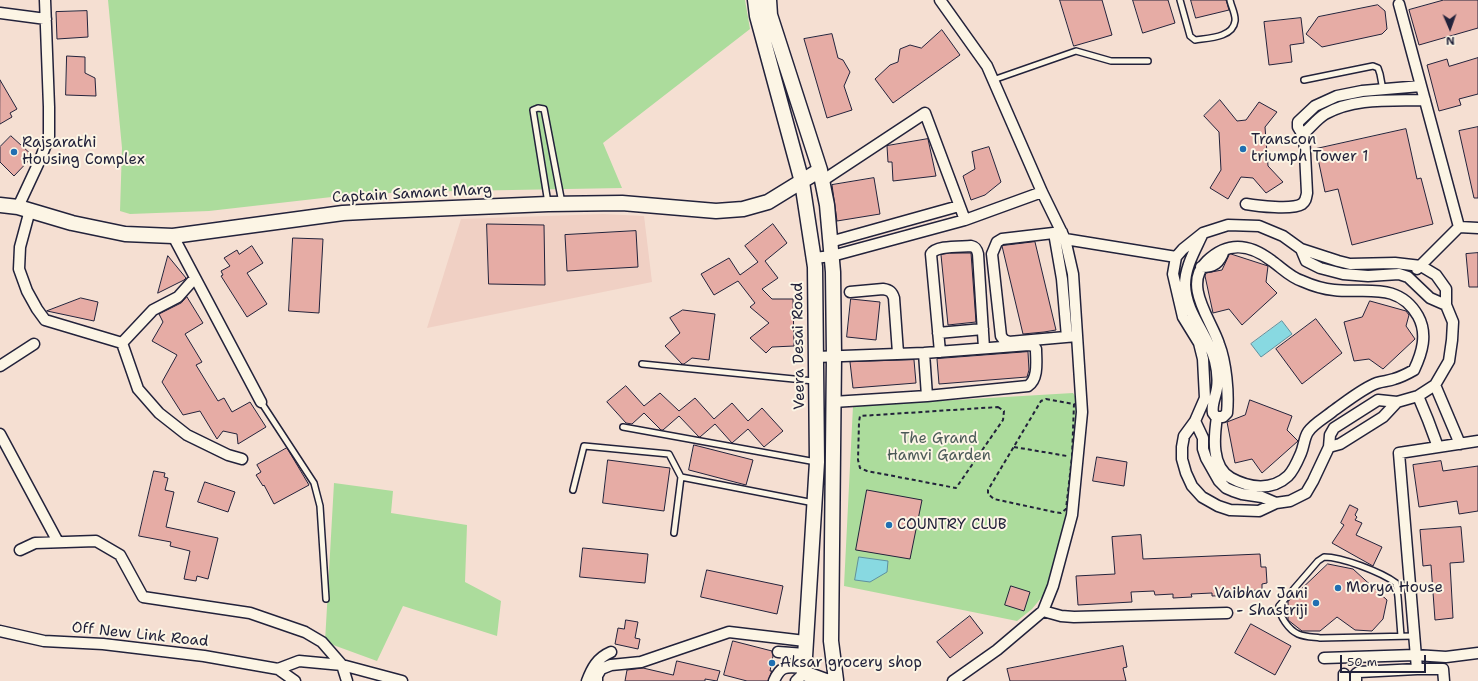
<!DOCTYPE html>
<html>
<head>
<meta charset="utf-8">
<style>
  body { margin:0 }
  #map { position:relative; width:1478px; height:681px; overflow:hidden; background:#f5dfd2; font-family:"Shantell Sans",sans-serif }
  canvas { display:block }
  .north { position:absolute; left:1430px; top:8px; width:40px; height:40px; -webkit-text-stroke:3px #fcf5e5; paint-order:stroke; rotate:178deg; font-size:11px; font-weight:700; line-height:16px; text-align:center; color:#22223b }
  .north::after { content:''; display:block; margin:auto; width:14px; height:18px; background:#22223b; clip-path:polygon(50% 0,100% 100%,50% 72%,0 100%) }
  .scale { position:absolute; left:1340px; top:655px; width:86px; height:18px; box-sizing:border-box; border:2px solid #22223b; border-top:0; padding-left:5px; font-size:12px; line-height:14px; white-space:nowrap; color:#22223b; -webkit-text-stroke:3px #fcf5e5; paint-order:stroke }
</style>
</head>
<body>
<div id="map">
<canvas width="1478" height="681"></canvas>
<div class="north">N</div>
<div class="scale">50 m</div>
</div>
<script>
const ctx = document.querySelector('canvas').getContext('2d');
ctx.lineJoin = 'round';
function fillPath(path, color) { ctx.fillStyle = color; ctx.fill(path, 'evenodd'); }
function strokePath(path, color, width, dash) { ctx.strokeStyle = color; ctx.lineWidth = width; ctx.lineCap = dash ? 'butt' : 'round'; ctx.setLineDash(dash || []); ctx.stroke(path); }
function label(font, color, halo, rows, align = 'center') {
  ctx.font = font + ' "Shantell Sans",sans-serif'; ctx.lineWidth = 4; ctx.setLineDash([]); ctx.textBaseline = 'middle'; ctx.strokeStyle = halo; ctx.fillStyle = color; for (const [text, x, y, turn = 0] of rows) {
    ctx.save(); ctx.translate(x, y); ctx.rotate((+turn || 0) * Math.PI / 180); ctx.textAlign = isNaN(turn) ? turn : align; if (halo) ctx.strokeText(text, 0, 0); ctx.fillText(text, 0, 0); ctx.restore();
  }
}
const built = new Path2D(`
  M603 214 644 216 652 282 427 328 461 219Z`);
const green = new Path2D(`
  M108 0H745L750 29 603 143 622 188 457 191 358 194 209 211 130 214 120 211 122 148Z
  M1073 393 1077 399 1079 412 1069 513 1051 586 1032 609 1017 621 844 586 853 406Z
  M334 483 393 491 391 513 467 525 465 582 501 601 497 636 403 606 377 661 325 642Z`);
const water = new Path2D(`
  M1282 321 1292 334 1261 357 1251 344Z
  M859 557 888 561 887 572 870 582 855 580Z`);
const building = new Path2D(`
  M1060 0H1102L1112 35 1074 46Z
  M1133 0H1168L1175 23 1143 33Z
  M1191 0H1226L1229 10 1196 18Z
  M1444 0H1478V28L1419 45 1409 10Z
  M1378 5 1385 11 1387 29 1382 34 1322 47 1306 34 1318 17Z
  M87 11 88 37 57 39 56 12Z
  M1301 18 1304 43 1290 45 1292 62 1269 65 1264 22Z
  M942 30 960 55 893 103 875 79 890 65 898 62 900 49 910 45 921 48Z
  M832 34 838 58 843 60 850 72 844 86 852 110 827 118 804 39Z
  M67 56 85 57V73L95 78 96 96 66 95Z
  M1478 58V94L1459 99 1461 105 1439 111 1427 65 1447 59 1449 66Z
  M0 80 17 109 10 113 12 117 0 124Z
  M1220 100 1237 121 1246 120 1259 102 1277 112 1265 127 1268 166 1283 182 1266 193 1253 178 1241 177 1228 199 1210 188 1221 170 1219 132 1204 116Z
  M1478 127V198H1474L1459 131Z
  M1406 129 1417 179 1421 178 1433 224 1352 245 1338 189 1325 192 1316 149Z
  M11 136 33 156 14 176 0 162V147Z
  M928 139 936 176 893 181 892 162H888L887 146Z
  M989 147 1001 182 985 195 971 200 963 176 975 169 972 152Z
  M874 178 880 214 837 221 832 185Z
  M487 224 544 225 545 285 489 284Z
  M773 224 787 243 765 261 778 278 762 289 772 299H793L794 346 772 347 766 353 750 338 769 323 750 307 755 303 738 281 714 295 701 274 729 258 740 275 758 262 745 246Z
  M636 231 638 267 567 271 565 235Z
  M293 238 323 239 319 313 289 311Z
  M1035 242 1056 330 1044 332 1023 334 1002 246Z
  M252 246 263 263 247 273 267 304 247 317 221 276 223 275 221 271 230 266 224 258 237 250 239 254Z
  M950 253H971L976 322 948 325 941 255Z
  M1478 253V287H1469L1466 254Z
  M1231 254 1268 266 1266 282 1277 293 1242 325 1229 309 1213 313 1205 276 1206 273 1222 270 1229 255Z
  M168 256 186 278 184 280 158 293Z
  M187 297 203 323 185 334 202 362 196 365 218 401 224 398 232 412 250 402 266 427 238 444 237 434 223 431 217 439 200 411 183 415 162 382 177 355 152 341 163 322 159 314 181 303Z
  M81 298 98 302 94 321 47 311Z
  M851 299 880 302 876 340 847 337Z
  M1370 301 1406 311 1409 315 1406 326 1415 339 1383 369 1369 359 1354 361 1344 322 1362 317Z
  M683 310 715 314 709 360 692 358 684 364H682L665 346 680 333 670 318Z
  M1316 319 1342 353 1302 384 1276 349Z
  M1028 352 1029 370 1027 377 939 384 937 359Z
  M914 360 916 383 853 388 850 362Z
  M626 386 644 406 660 393 679 411 695 398 714 419 732 403 748 421 762 408 783 431 764 447 748 429 732 443 715 424 700 437H699L679 416 663 430H661L644 413 632 424 626 423 607 402Z
  M1250 400 1292 416 1287 430 1298 441 1262 473 1252 459 1235 463 1227 422 1245 415Z
  M694 445 753 460 746 485 689 470Z
  M287 448 309 485 274 504 264 485 263 486 256 475 261 472 257 465Z
  M1097 457 1127 462 1124 486 1093 481Z
  M608 460 670 468 664 511 603 503Z
  M1441 461 1443 471 1478 466V511L1459 514 1457 501 1419 507 1413 465Z
  M154 471 165 473 164 477 168 478 165 490 174 492 166 527 218 538 208 579 197 576 196 581 184 579 190 551 170 546 171 542 139 536Z
  M205 482 235 492 228 512 198 502Z
  M867 490 922 500 910 559 856 550Z
  M1350 505 1358 509 1355 515 1357 517 1355 520 1362 523 1356 535 1382 547 1373 566 1332 543 1344 525 1341 523Z
  M1461 527 1464 562 1450 563 1453 618 1435 620 1431 565 1423 566 1420 530Z
  M1141 535 1143 559 1260 554 1261 567H1266L1267 583 1262 584V590L1241 591V595L1212 596V593L1191 594 1192 597 1173 598V594L1155 595 1154 591 1131 592 1132 602 1078 605 1076 576 1115 574 1112 537Z
  M583 548 648 554 645 583 580 577Z
  M1328 564 1353 569 1387 600 1383 619 1372 631 1355 630 1337 617 1320 631H1302L1288 620V602Z
  M707 570 783 586 777 614 701 597Z
  M1011 586 1030 592 1024 611 1005 605Z
  M970 616 983 633 950 658 937 642Z
  M626 620 638 622 635 638 640 639 638 649 615 644 618 628 624 629Z
  M1251 624 1291 646 1275 675 1235 653Z
  M733 641 772 651 773 656 770 671H772L768 681H747L724 675Z
  M1123 646 1127 667 1123 668 1126 681H1010L1007 669Z
  M677 661 720 671 717 681 705 679V681H625L627 670 643 668 673 675Z`);
const path = new Path2D(`
  M1046 399 1074 404 1072 457 1066 509 1061 513 1054 512 994 499 988 494V490L1041 401Z
  M998 407 1004 411 1003 420 956 488 867 471 860 468 858 460 859 422 860 416Z
  M1014 447 1067 456`);
const lane = new Path2D(`
  M1180 0 1190 36 1195 40C1207 38 1233 38 1235 21 1236 15 1231 6 1230 0
  M993 80 1076 51 1111 61H1148
  M1304 80 1373 66 1378 68 1380 74 1383 90
  M548 203 533 110 538 108 544 109 562 203
  M642 364 814 381
  M261 402 314 483 320 506 326 599
  M623 427 816 462
  M573 490 584 446 669 454 681 477
  M674 533 681 477 814 503
  M1401 636 1398 597 1396 583C1381 572 1342 557 1324 557L1318 561 1279 606C1279 616 1289 630 1298 634 1305 637 1313 637 1320 638L1414 636`);
const street = new Path2D(`
  M940 0 987 66 1042 192 1065 239 1073 274 1082 412 1072 515 1053 586 1043 611 997 650 953 681
  M1399 4 1459 227 1478 228
  M0 13 46 19
  M1421 86 1362 91 1337 96 1315 106 1298 122V127L1301 132 1304 133C1311 127 1317 119 1325 114 1355 97 1392 101 1425 100
  M822 181 925 113 965 220
  M1246 204C1257 206 1293 210 1302 204 1306 201 1306 198 1307 193L1304 133
  M18 207 39 162 49 137V107L45 0
  M30 210 20 247 19 269 27 291 37 309 45 320 122 343
  M1228 225 1259 226 1283 236 1301 249 1338 261 1350 264 1395 263 1421 266 1436 275 1446 289V305L1453 322 1452 340 1449 361 1435 385 1418 396 1397 402 1378 400 1334 428 1330 435 1329 447 1313 481 1306 493 1290 501 1276 503 1259 511 1230 510 1218 506 1202 497 1192 486 1186 473 1182 459V447L1184 436 1195 421 1205 398 1203 359 1199 343 1183 317 1173 274 1176 257 1183 249 1203 233Z
  M1062 232 1002 239 997 242 992 254 1001 336 1004 340 1009 342 1077 336
  M1054 233 1062 279 1067 337
  M1203 233C1196 249 1185 266 1185 285 1186 314 1208 334 1215 361 1217 369 1218 381 1217 388 1216 396 1211 405 1213 413 1214 415 1215 416 1217 417H1223L1227 413C1229 393 1226 362 1219 344 1211 319 1182 285 1207 261 1228 241 1250 244 1272 261 1282 268 1290 277 1302 281 1311 285 1323 289 1334 290 1365 294 1398 281 1418 316 1428 334 1422 353 1414 370 1407 374 1401 377 1394 379 1389 381 1383 381 1377 383 1363 388 1346 402 1333 411 1326 417 1313 424 1308 432 1304 438 1304 446 1301 453 1298 460 1294 470 1288 476 1272 491 1249 488 1231 478 1211 467 1214 437 1217 417
  M173 236 261 402
  M1065 239 1176 257
  M830 242 959 206
  M1301 249 1306 261 1320 268 1343 274 1368 276 1399 274 1408 277 1430 298 1446 305
  M814 258 832 256 965 220 1042 192
  M1201 267C1214 267 1220 263 1224 250
  M1417 269 1459 227
  M850 292 883 289C890 290 892 292 894 298L898 353
  M938 333 983 329
  M122 343 138 389 159 413 187 435 228 455 242 459
  M122 343 153 310 178 297 194 279
  M940 352 931 254C936 245 961 247 971 246 976 247 977 250 978 254L984 348
  M816 357 924 353 1029 345 1034 346 1036 349C1036 360 1039 379 1028 386L927 396 924 353
  M0 366 34 344
  M1435 385 1460 444
  M1418 396 1428 420 1438 447
  M833 402 927 396
  M1195 421 1203 438V449L1206 458 1219 481 1226 488 1233 491 1242 494 1262 497 1276 503
  M0 434 58 542
  M1329 447 1340 444 1383 417 1397 402
  M20 550 35 543 96 541 120 555 143 597 250 613 305 632 322 642 342 665 347 681
  M1043 611 1061 616 1074 617 1227 613
  M0 631 44 641 103 644 204 656 278 669 295 681
  M778 652 805 654
  M1324 658 1415 655 1446 657 1478 653
  M278 669 299 661 342 665 402 681
  M1344 674V681
  M587 681C592 668 597 658 611 652
  M597 681V676L601 669 611 665 641 662 729 632 805 641
  M774 681C781 664 788 667 804 668
  M796 681 804 673
  M1356 681V674L1359 672 1417 669
  M1444 681 1443 669H1417L1399 453 1478 441`);
const secondary = new Path2D(`
  M755 0 757 16 802 182 815 267 817 462 804 673 826 681
  M769 0 770 15 820 170 827 205 833 272 834 356 831 641 836 680 829 681
  M0 205 18 207 72 223 125 234 173 236 343 213 381 211 548 204 622 203 716 211 743 209 768 202 820 170`);
const markers = [
  [1243,149,4,"#1f6fb2"],
  [14,152,4,"#1f6fb2"],
  [889,525,4,"#1f6fb2"],
  [1338,588,4,"#1f6fb2"],
  [1316,603,4,"#1f6fb2"],
  [772,663,4,"#1f6fb2"]
];
const poiNames = [
  ["Transcon",1251,140],
  ["triumph Tower 1",1251,157],
  ["Rajsarathi",22,143],
  ["Housing Complex",22,160],
  ["COUNTRY CLUB",897,525],
  ["Morya House",1346,588],
  ["Vaibhav Jani",1308,594,"right"],
  ["- Shastriji",1308,611,"right"],
  ["Aksar grocery shop",780,663]
];
const streetNames = [
  ["Captain Samant Marg",412,194,-3],
  ["Veera Desai Road",799,346,-91],
  ["Off New Link Road",140,635,6]
];
const parkNames = [
  ["The Grand",939,439],
  ["Hamvi Garden",939,456]
];
fillPath(built, '#f0d0c4');
fillPath(green, '#acdc9c');
fillPath(water, '#88d9e1');
strokePath(water, '#5f909f', 1);
fillPath(building, '#e6aca5');
strokePath(building, '#22223b', 1);
strokePath(lane, '#22223b', 8);
strokePath(street, '#22223b', 13);
strokePath(secondary, '#22223b', 17);
strokePath(path, '#22223b', 2, [4, 3]);
strokePath(lane, '#fcf5e5', 5);
strokePath(street, '#fcf5e5', 10);
strokePath(secondary, '#fcf5e5', 14);
for (const [x, y, r, color] of markers) { const dot = new Path2D(); dot.arc(x, y, r, 0, 2 * Math.PI); ctx.fillStyle = color; ctx.fill(dot); strokePath(dot, '#fcf5e5', 1.5); }
label('15px', '#22223b', '#fcf5e5', poiNames, 'left');
label('15px', '#22223b', '#fcf5e5', streetNames);
label('15px', '#4b5a58', '#fcf5e5', parkNames);
</script>
</body>
</html>
